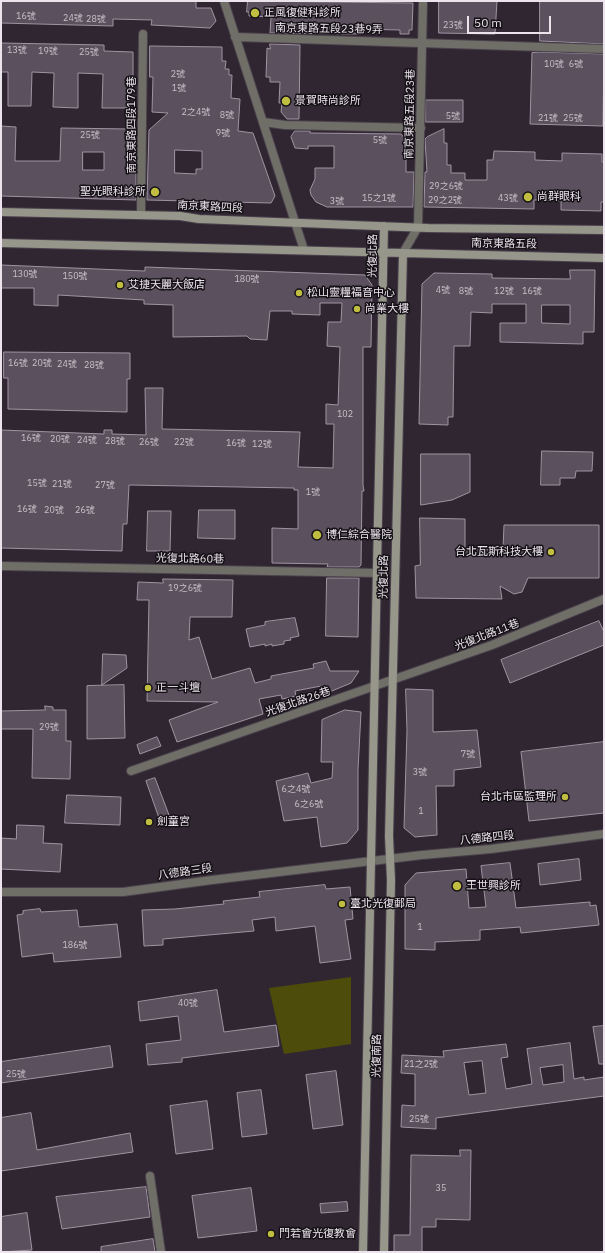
<!DOCTYPE html>
<html>
<head>
<meta charset="utf-8">
<style>
  body { margin:0 }
  #map { position:relative; width:605px; height:1253px; overflow:hidden; background:#302632; font-family:"IBM Plex Sans",sans-serif }
  canvas { display:block }
  .frame { position:absolute; inset:0; border:2px solid #ebe4ec; pointer-events:none }
  .scale { position:absolute; left:467px; top:16px; width:84px; height:18px; box-sizing:border-box; border:2px solid #ebe4ec; border-top:0; padding-left:5px; font-size:12px; line-height:14px; white-space:nowrap; color:#ebe4ec; -webkit-text-stroke:3px #151116; paint-order:stroke }
</style>
</head>
<body>
<div id="map">
<canvas width="605" height="1253"></canvas>
<div class="frame"></div>
<div class="scale">50 m</div>
</div>
<script>
const ctx = document.querySelector('canvas').getContext('2d');
ctx.lineJoin = 'round';
function fillPath(path, color) { ctx.fillStyle = color; ctx.fill(path, 'evenodd'); }
function strokePath(path, color, width, dash) { ctx.strokeStyle = color; ctx.lineWidth = width; ctx.lineCap = dash ? 'butt' : 'round'; ctx.setLineDash(dash || []); ctx.stroke(path); }
function label(font, color, halo, rows, align = 'center') {
  ctx.font = font + ' "IBM Plex Sans","Noto Sans TC",sans-serif'; ctx.lineWidth = 3; ctx.setLineDash([]); ctx.textBaseline = 'middle'; ctx.strokeStyle = halo; ctx.fillStyle = color; for (const [text, x, y, turn = 0] of rows) {
    ctx.save(); ctx.translate(x, y); ctx.rotate((+turn || 0) * Math.PI / 180); ctx.textAlign = isNaN(turn) ? turn : align; if (halo) ctx.strokeText(text, 0, 0); ctx.fillText(text, 0, 0); ctx.restore();
  }
}
const green = new Path2D(`
  M351 977V1044L284 1054 269 988Z`);
const building = new Path2D(`
  M1 1H196V8H211L216 21 210 28 151 25 152 20 113 19V26L1 23Z
  M248 1 413 3 412 30H409V34H400V30L361 29V34L270 33 271 17 249 16V12H247Z
  M439 1H497L495 34 439 33Z
  M540 1H604V44L540 41Z
  M1 43 104 45V51L133 52V77H129L128 108H102L103 74 78 73V108L53 107 54 73 32 72 31 106H8V72H1Z
  M270 44 300 45 299 119H287L281 112 282 103H279L280 82H270V77H266L267 48 270 49Z
  M150 46 222 47V61H226L225 69H229V75H232L231 98 240 99 238 131 253 133 275 196 271 203 147 200 149 130 168 113 152 112 153 77H150ZM175 150 202 151V169H196V174L175 173Z
  M540 52 604 54 603 126 530 124 532 53Z
  M426 100H463V122H426Z
  M1 126 16 127 15 161H60L61 128 130 129 129 161H136V200L1 196ZM83 152H104V170H83Z
  M444 129V143H447V165H451V173H465V180H487V160H493L494 151 535 152V160L562 161V153L602 154V162H604V202H601V211L561 210V201L546 200H534V209L424 207 425 172H427L425 139 427 137Z
  M295 131H310V133L401 134 406 140V172H414L413 207H327L316 202 311 195 310 190 315 179V168H334V146H308V149L295 148 291 137Z
  M1 265 145 271V267L365 275 372 285 371 347H363V485L364 491H362L361 565 359 567H327L328 564 272 563V528L298 529V490H294V488L129 485 127 524H123L122 551 1 548V430L104 434V430H112V434L146 435 145 388H163L162 429 300 432 298 467 333 468 334 424H326V404L338 405 340 347 327 346 328 322H341L342 303H320V315L292 314V311H270L267 340 250 339 247 336 173 337V305L144 304V300L58 295V306L34 305V288H1Z
  M570 270H595L594 332H583V344L500 342V323H526V304H492V313L471 312 470 346H454L453 417H448V425L419 424 422 284 434 273 492 274V278L570 279ZM542 305H570V324L542 323Z
  M4 352 130 353V379H127V412L8 409V378H4Z
  M542 451 593 452 592 471H576L575 478H560V485H541Z
  M421 454H470V492L452 500 421 505Z
  M199 510H235V539L198 538Z
  M148 511H171L170 551H147Z
  M420 518 465 519V550L503 549 504 525H599V578H528L522 592 514 594 500 586 502 599 416 598 415 566 420 565Z
  M327 578H359L358 637 326 636Z
  M163 579 233 580 232 617H190L189 640 199 637 212 679 250 668 255 683 271 679V676L314 668 313 664 326 661 330 671H359L351 683 327 693 322 690 321 686 295 691 296 696 282 699 281 695 259 699 263 714 177 742 169 720 218 702 147 701 149 600H137L138 582 163 583Z
  M295 618 299 636 290 638 291 640 284 641V644L272 646V644L265 646V644L250 647 246 629 265 625V622Z
  M599 621 604 632V645L510 683 501 660Z
  M103 654 126 655 127 668 102 685Z
  M124 685 125 738 87 739V686Z
  M406 689 433 690V732L477 730 481 767 454 770V786H436L437 835 415 837 404 828 407 731Z
  M45 706 53 707V710H66V741H71L70 779 32 778 33 729H1V711L45 710Z
  M345 710 361 712 358 770V830L347 843 321 847 317 817 284 821 276 781 308 773 311 783 332 778 333 762H321L322 720Z
  M157 737 161 746 140 754 137 745Z
  M604 742V813L529 821 521 752Z
  M155 778 169 815 159 818 146 781Z
  M67 795 121 797 120 825 65 823Z
  M17 825 44 826 43 843 62 844 60 872 1 869V838L16 839Z
  M579 859 581 880 540 885 538 864Z
  M510 863 516 908 590 902V906L596 905 599 925 521 933 520 927 480 930V940L435 942V950L405 949V885L416 873 466 869 469 908 486 907 481 866Z
  M325 885 326 889 350 887 353 919 345 920 351 959 320 963 315 926 276 931 275 917 252 920 254 931 163 939V945L144 946 142 910 175 909 224 904 223 901 260 897 259 892Z
  M40 909 41 912 77 910 79 927 117 924 121 957 54 962 53 953 22 957 17 915 23 914V911Z
  M217 990 224 1032 276 1025 279 1046 182 1058V1062L148 1065 146 1044 181 1040 178 1016 140 1021 138 1002Z
  M604 1026V1064H599L593 1027Z
  M570 1043 574 1079 584 1077V1080L604 1077V1096L436 1118V1129L401 1127 402 1105 415 1106V1074L401 1073 402 1055 444 1057 443 1051 506 1044 508 1057 501 1058 506 1089 532 1084 527 1049ZM482 1061 486 1093 469 1095 464 1063ZM563 1065 564 1082 543 1085 540 1068Z
  M110 1046 113 1067 1 1083V1062Z
  M336 1071 343 1125 313 1129 306 1075Z
  M261 1090 267 1134 242 1137 237 1093Z
  M207 1101 213 1149 176 1154 170 1106Z
  M31 1113 37 1150 130 1133 133 1152 1 1171V1118Z
  M460 1150H471L470 1220 436 1219V1227H422V1252H394V1235H410L411 1155 460 1156Z
  M146 1187 150 1217 62 1229 56 1197Z
  M251 1188 257 1231 198 1238 192 1196Z
  M347 1202 348 1211 321 1213 320 1204Z
  M27 1213 32 1250 1 1252V1217Z
  M153 1239 155 1252H101V1247Z`);
const minor = new Path2D(`
  M235 37 604 49
  M263 122 285 125 421 128
  M141 215 143 34
  M418 227 423 1
  M1 566 378 573
  M131 771 492 645 604 599
  M150 1176 161 1252`);
const tertiary = new Path2D(`
  M224 1 304 250
  M403 253 418 227
  M1 892H123L212 880 422 855 491 849 604 834`);
const secondary = new Path2D(`
  M1 212 180 216 199 219 428 228 604 230
  M1 243 604 258
  M363 1252 384 226
  M384 1252 391 880 389 836 403 253`);
const markers = [
  [255,13,5,"#c0be41"],
  [286,101,5,"#c0be41"],
  [155,192,5,"#c0be41"],
  [528,197,5,"#c0be41"],
  [120,285,4,"#c0be41"],
  [299,293,4,"#c0be41"],
  [357,309,4,"#c0be41"],
  [317,535,5,"#c0be41"],
  [551,552,4,"#c0be41"],
  [148,688,4,"#c0be41"],
  [565,797,4,"#c0be41"],
  [149,822,4,"#c0be41"],
  [457,886,5,"#c0be41"],
  [342,904,4,"#c0be41"],
  [271,1234,4,"#c0be41"]
];
const numberNames = [
  ["16號",26,16],
  ["24號",73,18],
  ["28號",96,19],
  ["23號",453,25],
  ["13號",17,50],
  ["19號",48,51],
  ["25號",89,52],
  ["10號",554,64],
  ["6號",576,64],
  ["2號",178,74],
  ["1號",179,88],
  ["2之4號",196,112],
  ["8號",227,115],
  ["5號",453,116],
  ["21號",548,118],
  ["25號",573,118],
  ["9號",223,133],
  ["25號",90,135],
  ["5號",380,140],
  ["29之6號",446,186],
  ["15之1號",379,198],
  ["43號",508,198],
  ["29之2號",445,200],
  ["3號",337,201],
  ["130號",25,274],
  ["150號",75,276],
  ["180號",247,279],
  ["4號",443,290],
  ["8號",466,291],
  ["12號",504,291],
  ["16號",532,291],
  ["16號",18,363],
  ["20號",42,363],
  ["24號",67,364],
  ["28號",94,365],
  ["102",345,414],
  ["16號",31,438],
  ["20號",60,439],
  ["24號",87,440],
  ["28號",115,441],
  ["26號",149,442],
  ["22號",184,442],
  ["16號",236,443],
  ["12號",262,444],
  ["15號",37,483],
  ["21號",62,484],
  ["27號",105,485],
  ["1號",313,492],
  ["16號",27,509],
  ["20號",54,510],
  ["26號",85,510],
  ["19之6號",185,588],
  ["29號",49,727],
  ["7號",468,754],
  ["3號",420,772],
  ["6之4號",296,789],
  ["6之6號",309,804],
  ["1",421,811],
  ["1",420,927],
  ["186號",75,945],
  ["40號",188,1003],
  ["21之2號",421,1064],
  ["25號",16,1074],
  ["25號",419,1119],
  ["35",441,1188]
];
const poiNames = [
  ["正風復健科診所",264,13],
  ["景賀時尚診所",295,101],
  ["聖光眼科診所",146,192,"right"],
  ["尚群眼科",537,197],
  ["艾捷天麗大飯店",128,285],
  ["松山靈糧福音中心",307,293],
  ["尚業大樓",365,309],
  ["博仁綜合醫院",326,535],
  ["台北瓦斯科技大樓",543,552,"right"],
  ["正一斗壇",156,688],
  ["台北市區監理所",557,797,"right"],
  ["劍童宮",157,822],
  ["王世興診所",466,886],
  ["臺北光復郵局",350,904],
  ["門若會光復教會",279,1234]
];
const streetNames = [
  ["南京東路五段23巷9弄",329,29,1],
  ["南京東路五段23巷",410,114,-89],
  ["南京東路四段179巷",132,125,-90],
  ["南京東路四段",210,207,3],
  ["南京東路五段",504,244,1],
  ["光復北路",373,256,-89],
  ["光復北路60巷",190,559,1],
  ["光復北路",384,577,-89],
  ["光復北路11巷",487,635,-21],
  ["光復北路26巷",298,702,-19],
  ["八德路四段",487,838,-6],
  ["八德路三段",185,872,-8],
  ["光復南路",377,1056,-89]
];
fillPath(green, '#4d4c0a');
fillPath(building, '#5b505d');
strokePath(building, '#a093a2', 1);
strokePath(minor, '#4a414c', 10);
strokePath(tertiary, '#4a414c', 10);
strokePath(secondary, '#4a414c', 10);
strokePath(minor, '#6f6f68', 8);
strokePath(tertiary, '#6f6f68', 8);
strokePath(secondary, '#96978a', 8);
for (const [x, y, r, color] of markers) { const dot = new Path2D(); dot.arc(x, y, r, 0, 2 * Math.PI); ctx.fillStyle = color; ctx.fill(dot); strokePath(dot, '#151116', 1.5); }
label('9px', '#c7bfc8', null, numberNames);
label('11px', '#ebe4ec', '#151116', poiNames, 'left');
label('11px', '#ebe4ec', '#151116', streetNames);
</script>
</body>
</html>
